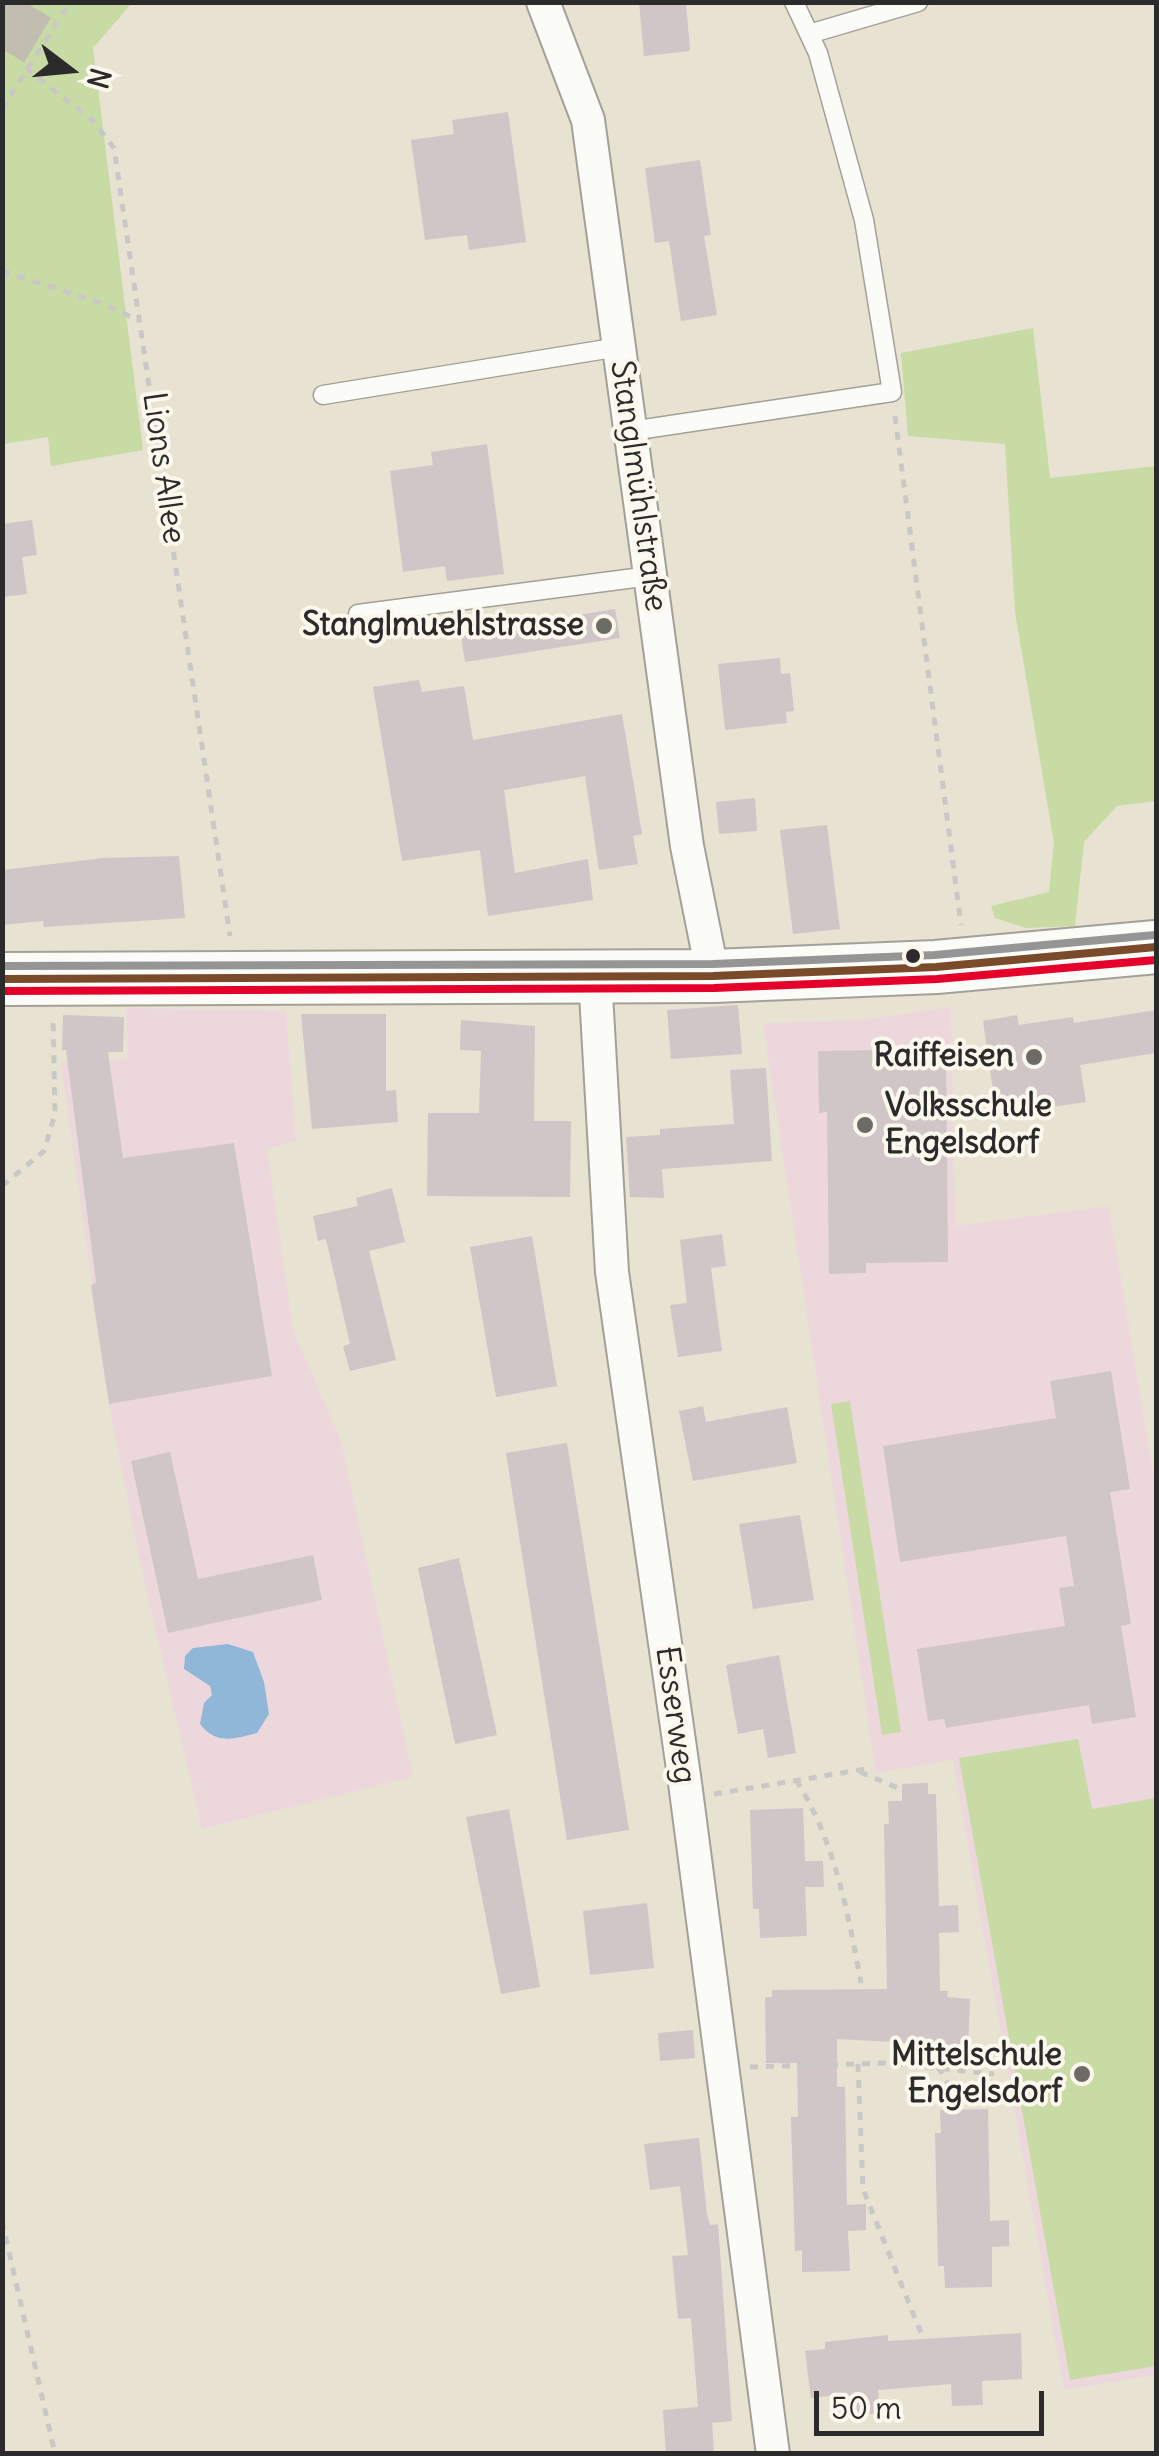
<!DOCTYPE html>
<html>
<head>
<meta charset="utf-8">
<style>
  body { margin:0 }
  #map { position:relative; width:1159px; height:2456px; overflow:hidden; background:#e7e2d2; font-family:Delius,sans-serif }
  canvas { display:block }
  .frame { position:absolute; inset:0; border:5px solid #2b2b2b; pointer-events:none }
  .north { position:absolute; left:20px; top:20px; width:100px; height:100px; -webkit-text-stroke:8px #fbf7ec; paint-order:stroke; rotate:106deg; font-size:28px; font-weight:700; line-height:40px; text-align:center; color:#2b2b2b }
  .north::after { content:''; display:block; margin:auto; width:35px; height:45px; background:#2b2b2b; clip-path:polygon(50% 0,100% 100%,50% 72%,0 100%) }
  .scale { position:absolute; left:814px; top:2391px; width:230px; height:45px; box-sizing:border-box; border:5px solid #2b2b2b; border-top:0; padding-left:12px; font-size:30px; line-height:35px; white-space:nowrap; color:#2b2b2b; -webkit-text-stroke:8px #fbf7ec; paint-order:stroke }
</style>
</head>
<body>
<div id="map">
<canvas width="1159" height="2456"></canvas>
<div class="frame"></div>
<div class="north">N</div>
<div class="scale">50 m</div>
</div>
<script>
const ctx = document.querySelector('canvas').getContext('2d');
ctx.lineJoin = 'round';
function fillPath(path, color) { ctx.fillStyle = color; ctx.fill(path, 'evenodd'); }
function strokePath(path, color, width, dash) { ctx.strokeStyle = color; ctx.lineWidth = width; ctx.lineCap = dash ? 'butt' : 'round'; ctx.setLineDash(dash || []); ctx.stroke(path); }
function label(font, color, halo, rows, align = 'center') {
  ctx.font = font + ' Delius,sans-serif'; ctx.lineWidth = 8; ctx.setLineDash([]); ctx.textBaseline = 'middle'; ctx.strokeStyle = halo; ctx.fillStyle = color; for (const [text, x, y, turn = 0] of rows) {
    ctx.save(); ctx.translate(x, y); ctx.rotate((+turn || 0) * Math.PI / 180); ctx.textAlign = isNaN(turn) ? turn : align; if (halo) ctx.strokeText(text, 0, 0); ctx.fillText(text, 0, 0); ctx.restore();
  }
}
const built = new Path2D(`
  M951 1007 955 1226 1109 1206 1156 1489V2375L1064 2390 953 1760 876 1773 763 1023 862 1020Z
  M126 1008 286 1011 296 1141 267 1149 293 1330 341 1441 413 1777 202 1829 139 1558 109 1404 61 1062 128 1059Z`);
const green = new Path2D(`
  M3 2 132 3 93 48 143 450 51 466 48 437 3 444Z
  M1033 328 1050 478 1156 466V801L1117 806 1084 842 1075 926 1026 928 995 918 991 906 1049 892 1054 843 1015 612 1005 444 908 436 901 353Z
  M850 1401 901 1732 882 1735 831 1404Z
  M1078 1739 1092 1809 1156 1798V2366L1070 2380 959 1758Z`);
const water = new Path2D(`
  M228 1644 253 1652 264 1682 269 1714 257 1733C234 1739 216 1745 200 1724L204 1703 212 1695 210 1686 184 1669 185 1656 193 1648Z`);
const building = new Path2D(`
  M639 2H686L690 51 644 56Z
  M508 112 526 242 469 250 467 235 425 240 411 140 454 134 452 120Z
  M700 160 711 235 704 236 717 315 681 321 669 241 655 243 645 168Z
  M487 444 504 574 447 581 445 566 403 572 390 471 433 465 431 452Z
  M32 520 37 555 22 557 27 594 2 597V524Z
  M615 609 620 638 465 662 460 630 492 625 493 629Z
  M780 658 781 674 790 673 794 711 786 712 787 723 725 730 718 664Z
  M419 680 422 692 464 686 473 740 622 714 642 834 633 836 638 864 599 870 585 776 504 790 515 873 588 859 593 900 488 916 480 850 402 861 373 687Z
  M755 798 757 831 719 834 716 802Z
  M827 825 840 929 793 934 780 830Z
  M179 856 185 918 44 927 43 921 2 925V870L103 858Z
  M738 1005 742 1054 671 1059 667 1010Z
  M1156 1010V1053L1080 1065 1086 1102 1004 1114 1000 1089 993 1091 983 1021 1017 1015 1019 1025 1073 1017 1074 1023Z
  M301 1014H386V1091L396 1090 398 1122 312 1129Z
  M63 1015 124 1017 123 1052H108L123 1158 234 1143 272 1376 109 1404 91 1286 96 1282 66 1050H62Z
  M461 1020 535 1026 534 1121H571L570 1197 427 1196 428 1113H479L481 1051 460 1050Z
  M946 1049 948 1262 866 1263V1273L829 1274 827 1112 819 1113 818 1051Z
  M766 1068 772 1161 662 1169 664 1198 630 1197 626 1137 660 1135V1129L734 1124 730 1070Z
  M392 1188 405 1242 369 1251 396 1360 350 1371 343 1346 350 1344 326 1239 318 1241 313 1216 358 1206 356 1198Z
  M722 1234 726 1266 711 1268 722 1351 678 1357 670 1305 687 1303 680 1240Z
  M532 1236 557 1386 496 1397 470 1247Z
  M1111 1371 1130 1489 1110 1492 1131 1624 1121 1626 1136 1717 1092 1724 1089 1705 946 1728 944 1719 928 1721 917 1649 1065 1626 1059 1588 1074 1586 1066 1536 900 1562 883 1446 1056 1418 1050 1381Z
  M703 1406 706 1422 787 1407 797 1463 693 1481 679 1411Z
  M567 1443 629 1830 567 1840 506 1453Z
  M170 1452 198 1579 313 1555 322 1600 168 1633 131 1461Z
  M800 1515 814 1600 753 1609 739 1524Z
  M459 1558 497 1735 455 1744 418 1568Z
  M779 1655 796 1753 768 1758 763 1729 738 1734 726 1665Z
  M928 1783V1794H936L939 1906 958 1905 959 1932 939 1933 940 1991H948L947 1997 970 1999 968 2046 837 2039V2087H845L847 2205 866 2204V2230L848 2231 850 2271 802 2272V2250L795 2251 791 2117H798L797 2063H766L765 1997H772V1990L887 1989 884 1824H889L888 1801H902V1784Z
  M803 1808 805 1861H823L824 1887H805L807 1936 760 1938 759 1909H753L750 1810Z
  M509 1809 540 1987 501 1994 466 1817Z
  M647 1903 654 1968 590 1975 583 1911Z
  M693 2030 695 2058 660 2061 658 2033Z
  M988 2109 990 2221 1009 2220V2246L992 2247V2287L945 2288 944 2266H938L935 2133H941L940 2110Z
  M699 2138 707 2214 710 2225 718 2224 732 2421 712 2423 714 2454H666L663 2410 698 2407 691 2318 678 2319 672 2256 688 2255 680 2186 650 2190 644 2144Z
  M1021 2333 1022 2379 982 2381 983 2405 952 2406 951 2384 878 2390 880 2413 850 2416 847 2394 811 2398 805 2351 825 2349V2342L888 2335V2341Z`);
const primaryTunnel = new Path2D(`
  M2 49 30 2`);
const path = new Path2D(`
  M26 68 93 121 114 148 230 936
  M2 109 70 2
  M2 271 101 303 140 321
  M895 416 961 925
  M2 1186 44 1151 55 1114 53 1019
  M860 1772 898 1788
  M796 1780C835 1841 848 1913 861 1983
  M714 1794 872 1768
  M858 2064 863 2189 921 2333
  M750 2067 887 2063 994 2074
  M938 2067 952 2090
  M2 2221 55 2454`);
const service = new Path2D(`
  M809 34 918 2
  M323 395 619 347
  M631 431 892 392 864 220 818 53 794 2
  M358 614 650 576`);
const minor = new Path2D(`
  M543 2 588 120 687 846 713 976
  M595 976 612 1272 685 1783 773 2454`);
const primary = new Path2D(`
  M2 979 713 976 936 967 1156 947`);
const bus1 = new Path2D(`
  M2 979 713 976 936 967 1156 947`);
const bus2 = new Path2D(`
  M2 991 714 988 937 979 1156 960`);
const bus3 = new Path2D(`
  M2 966 713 964 935 955 1155 935`);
const markers = [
  [604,626,10,"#6d6b65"],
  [913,956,9,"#2b2b2b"],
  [1034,1057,10,"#6d6b65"],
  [865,1125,10,"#6d6b65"],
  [1082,2074,10,"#6d6b65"]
];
const streetNames = [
  ["Lions Allee",163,468,82],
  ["Stanglmühlstraße",638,486,82],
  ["Esserweg",675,1715,82]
];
const poiNames = [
  ["Stanglmuehlstrasse",584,626],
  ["Raiffeisen",1014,1057],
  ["Volksschule",885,1107,"left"],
  ["Engelsdorf",885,1144,"left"],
  ["Mittelschule",1062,2056],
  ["Engelsdorf",1062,2093]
];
fillPath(built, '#ecd8dc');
fillPath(green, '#c8dba4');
fillPath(water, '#90b7d8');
fillPath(building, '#d0c6c7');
strokePath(primaryTunnel, '#c1bdb1', 52, [52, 26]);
strokePath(service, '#a3a097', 21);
strokePath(minor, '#a3a097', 36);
strokePath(primary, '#a3a097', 56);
strokePath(path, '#c9c8c5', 5, [8, 8]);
strokePath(service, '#fbfbf8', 18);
strokePath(minor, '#fbfbf8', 32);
strokePath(primary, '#fbfbf8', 52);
strokePath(bus1, '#7a4b2a', 8);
strokePath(bus2, '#e4002b', 8);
strokePath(bus3, '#959595', 8);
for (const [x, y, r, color] of markers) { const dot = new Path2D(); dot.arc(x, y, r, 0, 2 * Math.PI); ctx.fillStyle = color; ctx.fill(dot); strokePath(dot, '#fbf7ec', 4); }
label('32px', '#2b2b2b', '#fbf7ec', streetNames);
label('bold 32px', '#2b2b2b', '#fbf7ec', poiNames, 'right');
</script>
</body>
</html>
